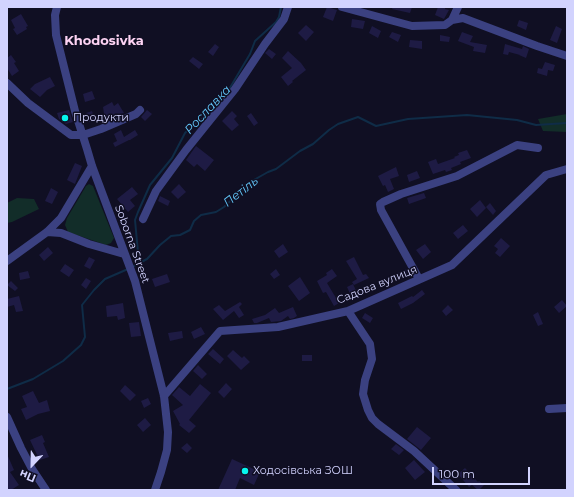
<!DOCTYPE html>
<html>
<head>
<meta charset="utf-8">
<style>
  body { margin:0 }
  #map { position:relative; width:574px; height:497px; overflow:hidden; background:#100f23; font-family:Montserrat,sans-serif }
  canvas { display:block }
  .frame { position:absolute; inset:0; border:8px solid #d2d3fe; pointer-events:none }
  .north { position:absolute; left:12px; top:445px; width:40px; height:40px; -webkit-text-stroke:3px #100f23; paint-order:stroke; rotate:202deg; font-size:11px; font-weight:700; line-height:16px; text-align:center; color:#d2d3fe }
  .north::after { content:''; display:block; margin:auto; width:14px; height:18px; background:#d2d3fe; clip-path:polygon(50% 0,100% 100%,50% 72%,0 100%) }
  .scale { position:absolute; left:432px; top:467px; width:98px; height:18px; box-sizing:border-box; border:2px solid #d2d3fe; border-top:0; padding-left:5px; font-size:12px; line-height:14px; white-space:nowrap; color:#d2d3fe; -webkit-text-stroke:3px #100f23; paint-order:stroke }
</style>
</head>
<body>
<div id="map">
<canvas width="574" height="497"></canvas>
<div class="frame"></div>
<div class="north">Пн</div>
<div class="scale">100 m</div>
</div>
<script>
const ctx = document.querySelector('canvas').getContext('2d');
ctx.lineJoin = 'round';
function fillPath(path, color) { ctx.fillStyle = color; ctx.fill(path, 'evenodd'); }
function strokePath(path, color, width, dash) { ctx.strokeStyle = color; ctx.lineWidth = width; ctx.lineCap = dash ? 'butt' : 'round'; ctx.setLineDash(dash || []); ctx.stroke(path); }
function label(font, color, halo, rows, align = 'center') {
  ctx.font = font + ' Montserrat,sans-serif'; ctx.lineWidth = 3; ctx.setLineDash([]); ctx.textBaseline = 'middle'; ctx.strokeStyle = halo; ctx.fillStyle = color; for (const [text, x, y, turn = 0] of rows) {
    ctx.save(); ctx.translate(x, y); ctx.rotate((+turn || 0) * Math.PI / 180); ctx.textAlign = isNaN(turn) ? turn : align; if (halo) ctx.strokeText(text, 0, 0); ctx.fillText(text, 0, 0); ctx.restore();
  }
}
const green = new Path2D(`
  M567 114V132L543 131 538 119Z
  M89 184 93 186 114 238 111 243 106 245 68 232 65 225 67 218 86 186Z
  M17 198 34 199 39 209 12 222 7 223V203Z`);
const stream = new Path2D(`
  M139 263 135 220 138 212 150 185 172 158 185 133 193 125 203 118 212 106 228 91 250 54 255 41 276 22 279 17 281 7
  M132 267 147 259 160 245 171 236 180 235 190 230 194 221 201 215 216 212 224 207 252 181 268 172 276 169 300 151 313 144 329 130 338 124 358 117 376 126 408 119 467 115 517 120 536 125 567 123
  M7 389 33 379 63 361 81 345 85 337 82 305 94 290 105 279 128 269`);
const building = new Path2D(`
  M327 7 337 10 333 21 323 17Z
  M393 7H412L410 13 392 9Z
  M438 7H445V9L449 10 444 19 435 15Z
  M21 14 28 26 26 27 27 29 17 35 13 29 15 28 11 20Z
  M352 19 365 21 363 29 351 27Z
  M519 20 528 23 526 30 517 26Z
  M306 25 314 32 306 41 298 33Z
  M372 26 381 31 378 38 369 33Z
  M556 26 562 29 557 43 550 40Z
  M392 32 401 35 398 42 389 37Z
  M462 32 473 36 470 42 487 45 485 53 473 51 474 47 458 41Z
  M440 35 450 37 449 42 440 41Z
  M410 40 422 41V49L409 47Z
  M215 44 219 47 213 56 208 52Z
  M505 44 522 49 523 46 529 49 526 58 519 55H520L509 52 508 55 503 54Z
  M269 49 276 54 272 59 265 53Z
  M288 51 301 63 306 70 292 81 293 82 288 86 281 77 292 68 282 58Z
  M11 55 16 62 14 63 19 71 12 76 7 68V58Z
  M193 57 203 64 199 69 189 61Z
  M545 62 555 65 553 71 548 70 547 76 537 73 538 68 542 69Z
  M50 77 55 86 47 90 40 97 30 89 35 84Z
  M92 91 95 99 85 102 83 94Z
  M112 102 114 106 118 103 124 113 110 119 105 120 103 107Z
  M69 110 73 122 66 124 59 119 57 113Z
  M147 110 152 114 145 121 141 117Z
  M92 111 95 120 89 122 86 113Z
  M232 111 237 116 234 119 239 125 232 131 222 121Z
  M251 113 258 123 254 126 247 116Z
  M121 130 124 137 135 130 138 135 130 140H129L115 147 113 143 117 141 114 134Z
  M196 146 214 160 205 171 197 164 194 167 186 160Z
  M467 150 471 158 460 162 461 164 451 168 452 170 446 172 445 170 433 174 428 162 436 159 438 164 455 158 454 157 459 155 458 153Z
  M75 163 82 166 75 184 67 180Z
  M396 167 399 176 390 179 394 189 388 192 385 185 383 186 378 176Z
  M417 171 420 178 409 182 407 175Z
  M179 184 186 192 178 199 171 192Z
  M132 187 138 194 130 200 135 206 128 212 117 199Z
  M51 188 58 192 52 204 45 201Z
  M424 193 426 198 409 204 407 198Z
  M160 196 170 201 168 206 158 201Z
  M480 200 486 208 477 217 470 209Z
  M490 203 496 211 493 215 486 207Z
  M463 225 468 231 458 239 453 233Z
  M501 238 510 246 500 257 495 253 498 249 494 246Z
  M283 244 288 252 279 258 274 251Z
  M425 244 431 252 423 259 416 250Z
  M48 247 53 253 44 261 39 255Z
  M89 257 95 260 90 269 84 266Z
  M354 257 363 275 366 274 369 278 354 285 352 282 357 279 346 261Z
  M65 264 74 270 69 277 60 271Z
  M276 269 280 275 274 279 270 274Z
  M332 269 337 276 327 283 339 303 334 306 326 292 323 293 317 281 327 275 326 273Z
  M407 269 410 275 400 279 398 273Z
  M28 271 30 278 20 280 19 273Z
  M167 274 170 282 155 287 152 279Z
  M300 277 310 293 299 301 288 286Z
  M86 278 91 281 86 289 81 285Z
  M11 281 18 288 15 291 7 285Z
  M353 284 358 295 352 298 347 287Z
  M422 290 425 294 413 303 401 309 398 303 412 296 413 297Z
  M19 296 23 311 16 312 14 305 7 307V299Z
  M562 300 567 306 559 313 554 307Z
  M240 302 242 304 239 307 244 315 239 318 234 311 223 320 213 309 219 305 225 311Z
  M123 303 125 318 118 320 117 316 107 317 106 306Z
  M448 305 453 310 446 316 442 311Z
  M293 307 297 316 294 318 290 319 288 316 281 321 271 322 269 318 257 323H254L252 319 265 315 275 308 279 313Z
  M538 312 543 324 538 326 533 315Z
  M365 313 373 318 370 323 362 318Z
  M139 322 141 336 131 337 129 323Z
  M201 327 205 334 194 339 191 332Z
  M182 331 183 338 170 341 168 333Z
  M213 349 224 359 220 364 208 354Z
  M233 350 242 358 244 356 250 362 241 370 227 356Z
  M302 355H312V361H302Z
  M198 365 207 374 202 379 193 371Z
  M226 383 232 389 224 398 218 392Z
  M200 384 211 393 189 420 196 426 189 433 179 425 180 424 173 411 183 405 172 395 179 387 190 396Z
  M125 385 136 395 130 401 120 391Z
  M33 391 39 403 47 400 50 411 38 414 26 420 21 409 27 407 22 396Z
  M148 398 151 404 144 408 141 401Z
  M145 418 151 425 143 432 137 425Z
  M417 427 431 438 421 450 407 439Z
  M42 435 45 442 43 443 49 457 40 460 39 459 30 440Z
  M187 443 192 448 187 453 181 448Z
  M396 444 404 450 399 455 391 449Z
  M7 454 14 470 10 472 19 485 11 490H7Z
  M232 459 260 472 254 485 240 478 235 490H218Z
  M414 460 425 472 415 480 405 468Z
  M465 468 478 482 479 481 484 485 479 490H478L472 485 469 487 458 474Z`);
const minor = new Path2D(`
  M57 7 55 15 56 35 75 111 87 149 92 166 135 281 164 396 168 432 167 450 161 472 155 490
  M342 7 412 26 445 25 452 20 463 18 537 46 567 56
  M452 20 458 7
  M7 83 28 103 71 135H83L101 129 136 114 140 110
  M143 219 156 191 186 150 235 89 265 44 284 19 288 7
  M47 232 61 233 89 244 124 254
  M7 261 47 232 61 218 92 166
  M419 279 381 210 380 204 383 202 401 194 457 176 517 145 538 148
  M348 311 370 344 372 359 365 380 363 394 368 410 372 418 378 424 414 451 456 490
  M164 396 220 331 278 327 348 311 452 265 546 175 567 169
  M549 409 567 408
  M7 417 21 448 32 469 46 490`);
const markers = [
  [65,118,4,"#06f6ef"],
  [245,471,4,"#06f6ef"]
];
const poiNames = [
  ["Продукти",73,118],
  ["Ходосівська ЗОШ",253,471]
];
const streetNames = [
  ["Soborna Street",132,244,70],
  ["Садова вулиця",377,285,-22]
];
const waterNames = [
  ["Рославка",208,110,-47],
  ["Петіль",241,192,-38]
];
const quarterNames = [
  ["Khodosivka",104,41]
];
fillPath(green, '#122d29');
strokePath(stream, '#0f2c47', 2);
fillPath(building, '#1e1b44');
strokePath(minor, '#3b4181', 8);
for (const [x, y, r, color] of markers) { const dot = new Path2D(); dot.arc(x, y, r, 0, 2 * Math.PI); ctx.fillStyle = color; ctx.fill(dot); strokePath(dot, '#100f23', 1.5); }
label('11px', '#d2d3fe', '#100f23', poiNames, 'left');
label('11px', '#d2d3fe', '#100f23', streetNames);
label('italic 12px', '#63c8fb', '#100f23', waterNames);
label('bold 13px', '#fed4f4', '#100f23', quarterNames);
</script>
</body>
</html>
